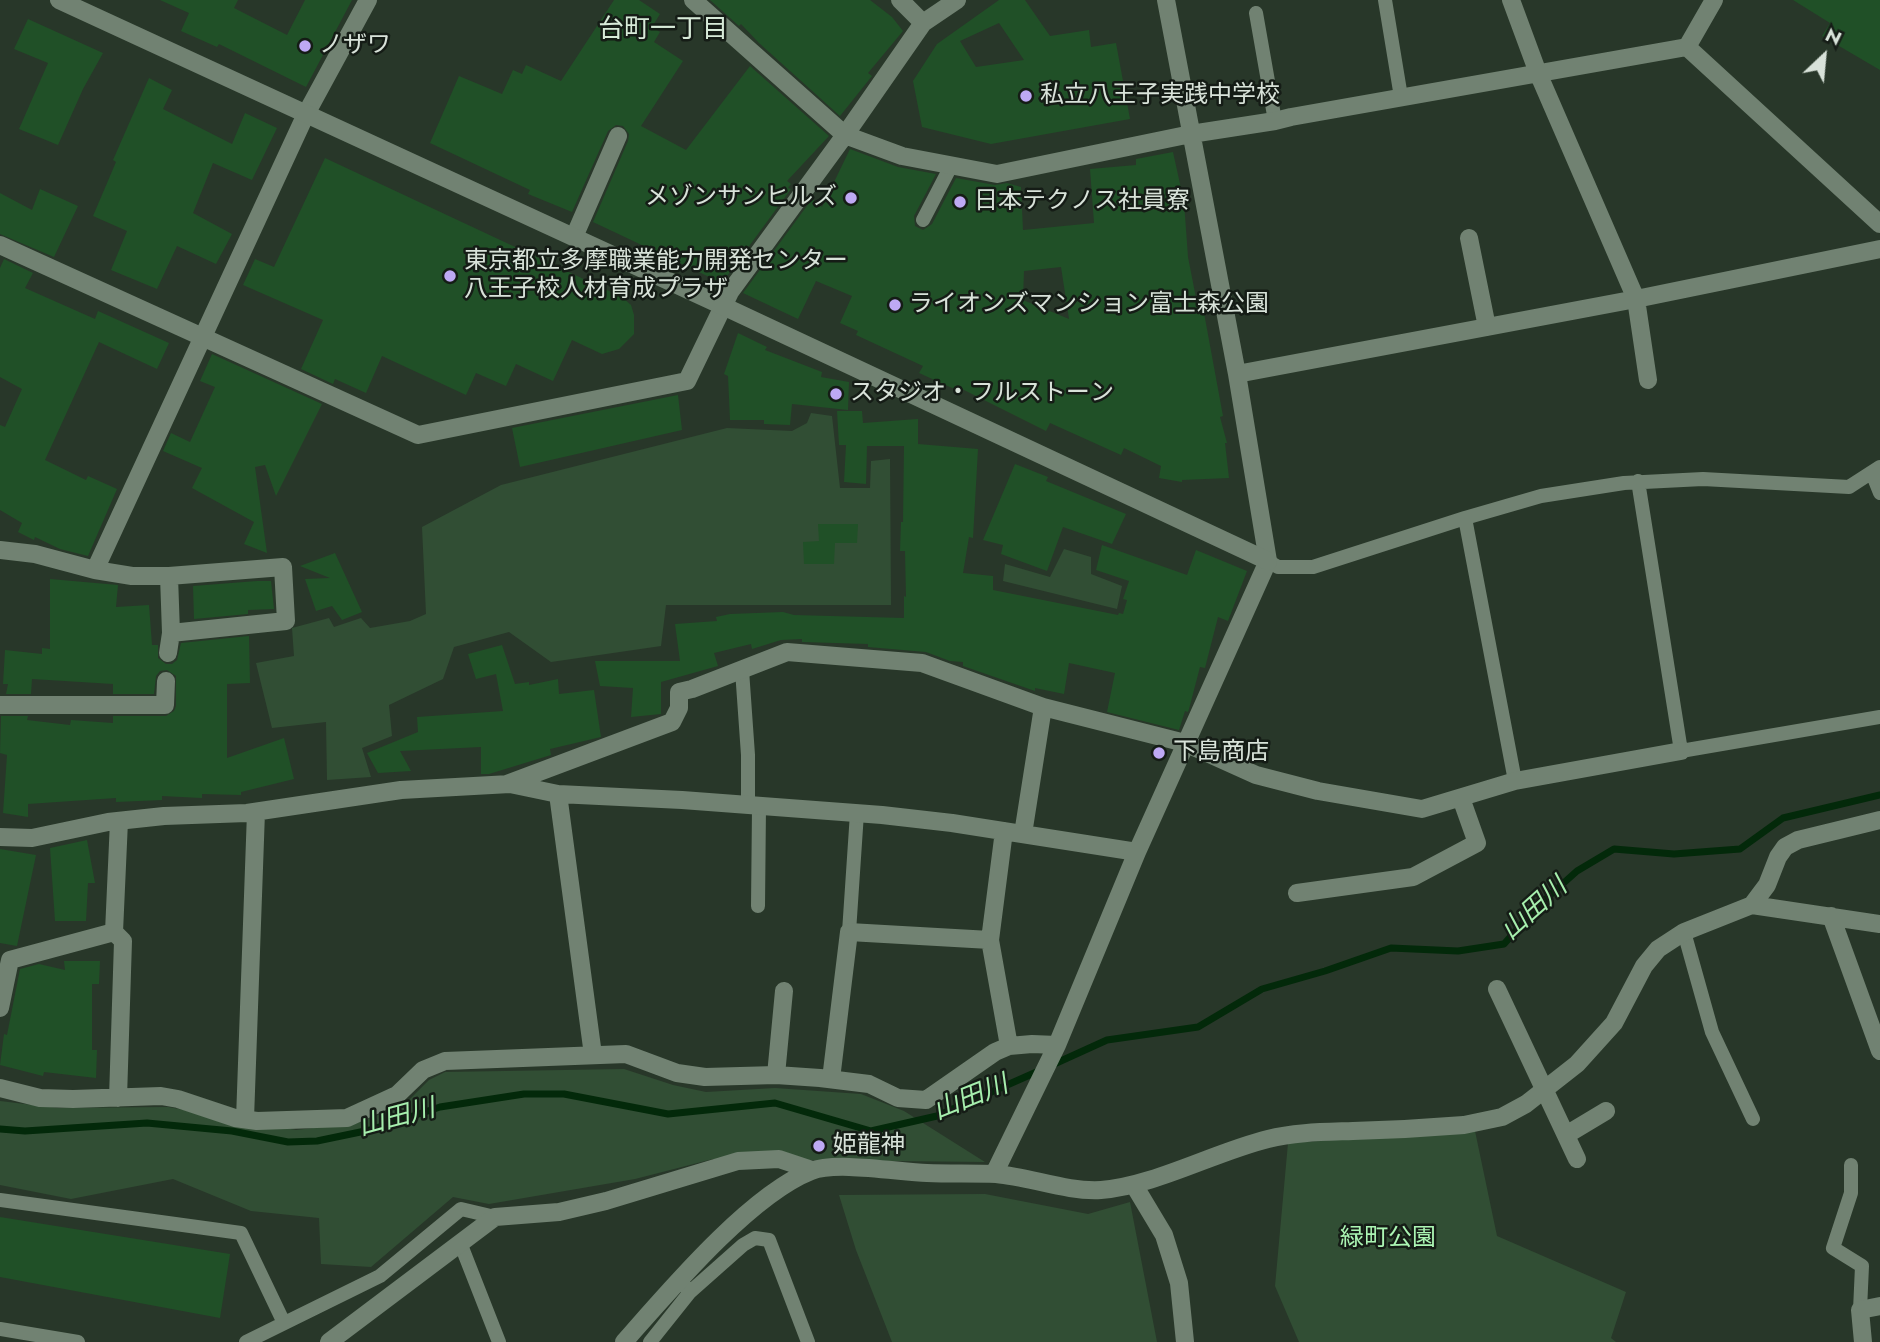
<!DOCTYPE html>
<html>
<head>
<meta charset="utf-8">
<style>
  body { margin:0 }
  #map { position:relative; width:1880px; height:1342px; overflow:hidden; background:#283729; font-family:Jost,sans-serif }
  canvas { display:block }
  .north { position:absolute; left:1789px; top:21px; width:70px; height:70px; -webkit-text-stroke:5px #151c16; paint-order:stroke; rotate:26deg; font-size:19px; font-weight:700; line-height:28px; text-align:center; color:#d8e2d9 }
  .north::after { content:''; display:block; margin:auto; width:24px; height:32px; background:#d8e2d9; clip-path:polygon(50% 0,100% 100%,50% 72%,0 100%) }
</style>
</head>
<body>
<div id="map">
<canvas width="1880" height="1342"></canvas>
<div class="north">N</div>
</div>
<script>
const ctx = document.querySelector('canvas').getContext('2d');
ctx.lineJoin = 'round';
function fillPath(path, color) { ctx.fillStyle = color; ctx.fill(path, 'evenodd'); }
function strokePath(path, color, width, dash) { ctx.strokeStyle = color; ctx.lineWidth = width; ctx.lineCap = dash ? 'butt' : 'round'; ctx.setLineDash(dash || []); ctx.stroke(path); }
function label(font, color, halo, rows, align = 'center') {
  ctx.font = font + ' Jost,"Noto Sans JP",sans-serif'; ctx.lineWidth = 5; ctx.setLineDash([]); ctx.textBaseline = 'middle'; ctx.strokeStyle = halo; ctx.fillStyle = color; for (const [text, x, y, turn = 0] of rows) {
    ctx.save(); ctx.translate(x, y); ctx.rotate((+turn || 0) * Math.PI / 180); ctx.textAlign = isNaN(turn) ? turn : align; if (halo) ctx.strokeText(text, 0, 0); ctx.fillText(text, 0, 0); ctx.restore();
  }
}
const green = new Path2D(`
  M811 413 832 416 840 488H870L871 461 890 459 891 605H666L661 646 551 662 509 632 454 647 443 679 389 705 392 736 362 748 371 777 327 780 326 722 272 728 256 663 294 656 292 628 329 618 334 627 361 618 370 628 410 621 426 614 422 527 501 485 727 428 792 431 807 423Z
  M1064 549 1091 557V574L1122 586 1117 609 1003 581 1005 564 1050 577Z
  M624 1069 673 1085 706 1092 775 1088 861 1094 904 1111 985 1162 713 1159 635 1179 489 1204 453 1197 371 1267 321 1264 319 1218 251 1211 173 1179 71 1199 0 1185V1101L58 1108 168 1107 296 1130 356 1123 403 1106 429 1080 445 1072Z
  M1475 1131 1497 1236 1626 1292 1611 1338 1616 1342H1299L1275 1286 1288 1143Z
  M985 1194 1088 1214 1130 1202 1157 1342H892L856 1250 839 1195Z`);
const stream = new Path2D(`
  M1052 1065 1107 1040 1198 1027 1262 989 1325 971 1391 948 1458 951 1504 944 1538 906 1577 871 1614 849 1674 854 1740 849 1783 818 1880 795
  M0 1129 25 1131 147 1123 232 1131 288 1142 317 1141 370 1130 440 1107 524 1094H564L668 1114 775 1103 871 1131 937 1116 1041 1070`);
const building = new Path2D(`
  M160 0H238L234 8 287 35 305 0H352L306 87 219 44 217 47 181 31 189 13Z
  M614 0H639L660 14 652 27 660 32 654 42 683 61 641 126 686 150 750 66 829 136 787 181 791 184 788 188 791 189 722 283 593 222 628 141 629 134 623 126 616 125 608 131 572 212 528 194 530 190 430 143 459 76 502 94 513 70 522 74 526 65 561 81Z
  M710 0H870L892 17 903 31 868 73 872 76 840 116 759 43 741 24 739 26Z
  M999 0H1025L1050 36 1089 30 1091 47 1116 43 1130 119 991 144 922 127 913 81 937 44ZM999 23 1024 60 976 67 960 41Z
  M1793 0H1880V70L1822 36 1830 23Z
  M28 19 103 53 83 89 58 145 19 129 48 63 14 49Z
  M149 78 172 90 163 109 232 144 245 113 277 128 252 180 213 163 193 213 232 234 216 264 177 246 157 289 111 270 127 231 93 216 116 162 113 160Z
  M850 149 898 167 936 174 914 216 915 226 923 230 932 224 956 178 995 185 1007 183 1021 187 1023 230 1094 223 1090 169 1136 165V159L1173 152 1184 202 1188 257 1197 303 1202 302 1223 416 1220 417 1227 443H1225L1229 478 1182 480V482L1159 478 1161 466 1124 448 1121 455 1050 423 1046 431 962 389 961 392 919 373 923 366 856 335 858 331 840 323 852 296 816 281 798 319 743 293 812 199 822 207ZM1061 267 1069 319 1023 300 1024 271Z
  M325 158 622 297 631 305 634 315V334L619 349 602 354 572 340 553 381 516 364 506 386 476 373 466 395 382 356 366 393 335 379 333 384 301 369 323 320 243 285 255 259 274 267Z
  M40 189 78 206 54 257 0 234V193L32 210Z
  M4 259 33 273 25 288 95 319 98 311 169 343 157 369 99 342 45 460 86 480 88 476 117 489 88 556 60 549 35 537 34 540 18 532 22 523 0 510V425L5 427 22 389 0 377V268Z
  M738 333 767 347 765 350 822 372 821 377 849 382 848 410 792 404 790 425 764 424V420H730L728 376 724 374Z
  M212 354 322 404 276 496 265 465 255 467 267 553 244 544 254 522 192 488 202 468 163 451 171 433 190 442 215 387 200 381Z
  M678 395 682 430 520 467 512 428Z
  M837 411H862L863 423 918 419V444L978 449 973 538 969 537 963 573 993 576V590L1118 615 1119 613 1123 614 1127 600 1123 599 1129 581 1096 570 1102 545 1187 575 1196 550 1247 571 1228 621 1218 617 1205 668 1200 667 1189 709 1188 712 1185 711 1179 730 1107 712 1115 673 1069 663 1064 694 1035 688V691L963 666V662L950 661 926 652 868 647V644L802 642V639L781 640 752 649 751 644 714 653 718 666 661 682V714L631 717 633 688 600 686 595 661H680L675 624 717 621 716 617 730 614 783 612 794 615 904 618V596L906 597 905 551H900L901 522H903L904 446H867L866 484 844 482 846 445H839Z
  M1015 464 1048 477 1046 481 1126 514 1112 544 1063 527 1047 571 1001 554 1003 545 983 540Z
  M818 524H858L857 543H835L834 564H804L803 542 819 541Z
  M335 553 362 612 342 620 332 606 316 611 305 579 330 578 300 566Z
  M50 579 118 585 116 607 149 605 152 645H158V658L166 664H172L177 660 181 643 249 636 250 683 227 684V758L284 738 294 779 241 792V795L202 794V798L162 796V800L116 802V798L28 804V817L3 813 7 755 0 753 1 716H28L27 720 70 725 71 720 113 723V716H166L174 711 176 706V676L167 670 160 671 156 676 154 694H113V684L32 679 31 694H6L8 684H3L5 650 42 654V648L50 649Z
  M257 581H271L274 609 248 610V614L194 619 193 586Z
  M502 645 515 684 529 682V685L558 679 559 694 594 690 601 737 550 749 551 755 489 774H481V747L400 751 411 771 378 773 367 753 418 732 417 717 503 711 496 674 476 679 468 654Z
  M87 840 95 883H88L86 921H55L50 848Z
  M0 849 36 855 17 946 0 943Z
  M64 961H100L99 984H92V1050H97L96 1078 44 1072 43 1076 0 1065 4 1034 7 1035 20 969 39 964 65 970Z
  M0 1217 230 1254 220 1318 0 1277Z`);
const service = new Path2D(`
  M1385 0 1401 97
  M1256 13 1275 121
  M923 220 951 166
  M1872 473 1880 493
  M1638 481 1681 751 1880 717
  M1465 518 1515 781
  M1268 561 1278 567H1313L1465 518 1541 496 1624 483 1703 479 1849 487 1880 467
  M742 670 748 755V806
  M758 906 759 807
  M849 932 857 813
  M1684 932 1712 1032 1753 1119
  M1851 1165V1193L1833 1248 1862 1266 1860 1310
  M0 1200 241 1233 284 1323
  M461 1245 499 1342
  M680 1281 690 1292 743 1245 755 1238 769 1240 808 1342
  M0 1329 78 1342
  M246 1342 380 1276 461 1209 495 1217
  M650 1342 690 1292`);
const minor = new Path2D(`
  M693 0 845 135 902 156 997 174 1191 134 1275 121 1291 117 1687 47
  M900 0 923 23
  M1511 0 1538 73 1636 299 1648 380
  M1687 47 1880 224
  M1687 47 1714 0
  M574 237 618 136
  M1469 238 1487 327
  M0 245 418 435 687 381 730 292 845 135 923 23 957 0
  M1237 374 1636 299 1880 249
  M0 550 35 554 95 570 306 114 368 0
  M95 570 132 576H169L283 567 286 621 171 633
  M168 653 171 633 169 576
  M0 705H165L166 681
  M507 784 672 722 679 708V692L692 689 787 652 922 663 1043 707
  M558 794 593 1055
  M1004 831 990 940 1009 1046
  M1023 834 1043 707 1185 743 1256 775 1318 791 1422 809 1515 781 1681 751
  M0 837 32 838 108 822 164 816 247 813 401 790 510 784 558 794 682 800 882 815 952 823 1137 852
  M1297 893 1413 877 1477 843 1461 798
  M1752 905 1767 885 1778 857 1785 847 1798 840 1880 820
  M1831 916 1880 1051
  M1497 989 1577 1159
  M0 1008 10 960 114 932
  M776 1075 784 991
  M831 1079 849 932 990 940
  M0 1088 40 1098 73 1099 161 1096 178 1099 235 1118 257 1121 347 1118 397 1095 423 1070 445 1061 626 1054 677 1073 705 1077 776 1075 820 1078 869 1084 898 1098 926 1100 995 1052 1009 1046 1032 1044 1057 1045
  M118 1098 123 941 114 932 119 821
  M245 1119 256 812
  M1566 1135 1606 1111
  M994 1174 1057 1045 1137 852 1268 561 1237 374 1166 0
  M1134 1185 1164 1235 1179 1283 1185 1342
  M329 1342 495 1217 559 1212 606 1201 738 1161 779 1159 812 1170
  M624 1342C669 1291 750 1195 811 1171 836 1161 898 1172 927 1173 950 1174 973 1173 996 1174 1031 1177 1066 1192 1101 1190 1154 1186 1215 1152 1268 1139 1295 1132 1325 1132 1353 1131 1390 1130 1427 1128 1464 1125L1502 1117 1526 1104 1577 1064 1614 1023 1644 966 1658 949 1684 932 1752 905 1880 924
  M1863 1342 1860 1310 1880 1306`);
const tertiary = new Path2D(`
  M59 0 723 306 1268 561`);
const markers = [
  [305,46,7,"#bea9f4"],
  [1026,96,7,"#bea9f4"],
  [851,198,7,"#bea9f4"],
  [960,202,7,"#bea9f4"],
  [450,276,7,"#bea9f4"],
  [895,305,7,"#bea9f4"],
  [836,394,7,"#bea9f4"],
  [1159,753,7,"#bea9f4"],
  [819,1146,7,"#bea9f4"]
];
const poiNames = [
  ["ノザワ",319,46],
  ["私立八王子実践中学校",1040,96],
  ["メゾンサンヒルズ",837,198,"right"],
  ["日本テクノス社員寮",974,202],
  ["東京都立多摩職業能力開発センター",464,262],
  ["八王子校人材育成プラザ",464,290],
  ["ライオンズマンション富士森公園",909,305],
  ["スタジオ・フルストーン",850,394],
  ["下島商店",1173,753],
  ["姫龍神",833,1146]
];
const parkNames = [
  ["緑町公園",1388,1239]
];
const neighbourhoodNames = [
  ["台町一丁目",663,31]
];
const waterNames = [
  ["山田川",1535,910,-42],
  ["山田川",971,1099,-22],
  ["山田川",397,1119,-15]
];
fillPath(green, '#314e34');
strokePath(stream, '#03290a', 7);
fillPath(building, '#205027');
strokePath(service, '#718272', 14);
strokePath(minor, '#718272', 18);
strokePath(tertiary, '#718272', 18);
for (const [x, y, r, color] of markers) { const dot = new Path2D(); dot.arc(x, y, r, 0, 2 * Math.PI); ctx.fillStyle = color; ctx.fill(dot); strokePath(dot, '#151c16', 2.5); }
label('24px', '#d8e2d9', '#151c16', poiNames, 'left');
label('24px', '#abf5b3', '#151c16', parkNames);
label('26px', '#d7ead8', '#151c16', neighbourhoodNames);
label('italic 26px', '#a6efad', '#151c16', waterNames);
</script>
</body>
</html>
